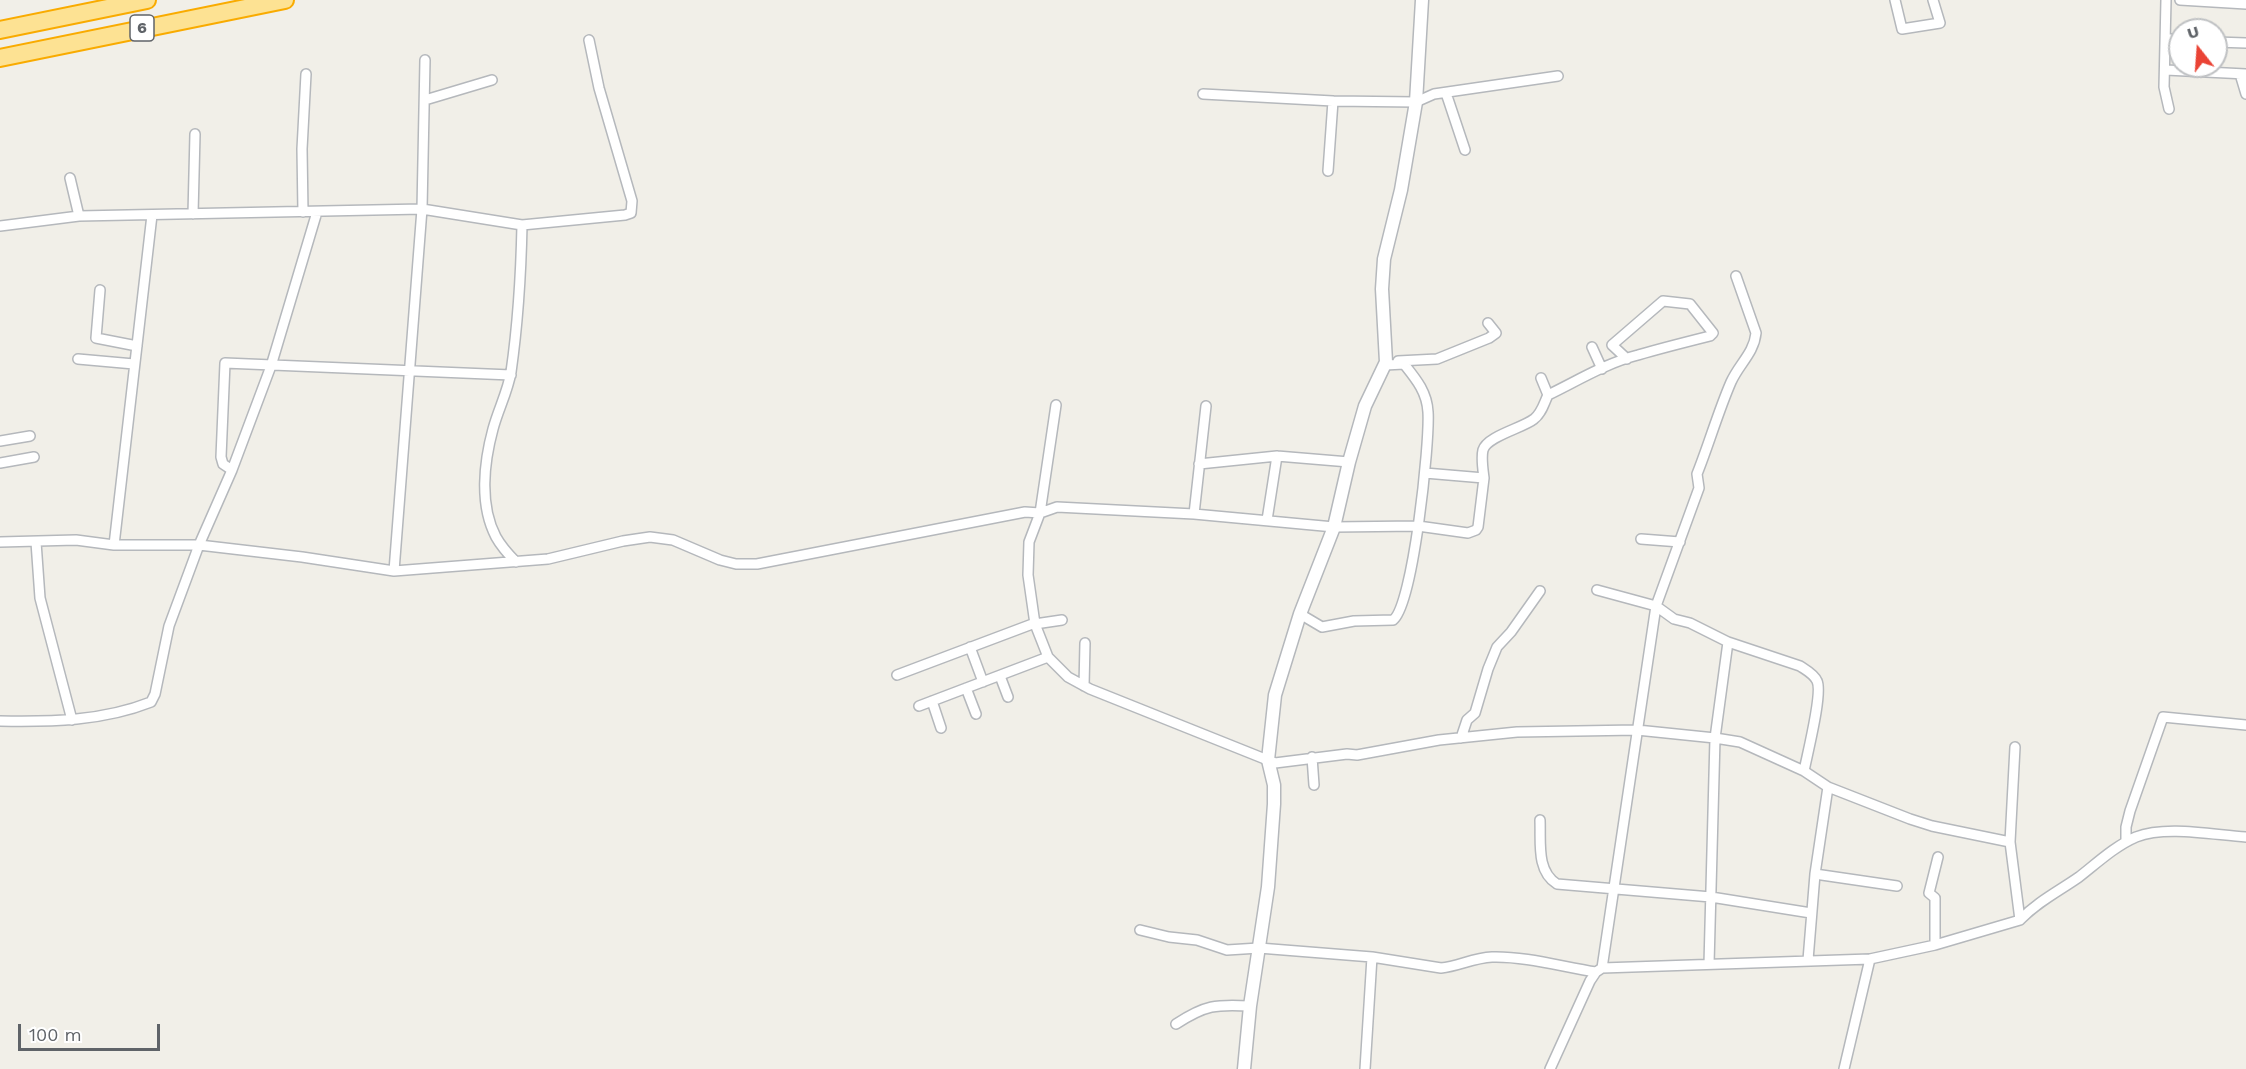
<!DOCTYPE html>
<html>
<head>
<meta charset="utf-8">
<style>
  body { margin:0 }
  #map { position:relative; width:2246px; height:1069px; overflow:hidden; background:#f1efe8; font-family:"Work Sans",sans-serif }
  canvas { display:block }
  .north { position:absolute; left:2168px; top:18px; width:60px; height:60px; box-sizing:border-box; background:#fff; border:2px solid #bfc1c3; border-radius:50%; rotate:343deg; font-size:16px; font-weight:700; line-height:24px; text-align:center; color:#5f6368 }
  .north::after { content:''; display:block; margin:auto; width:21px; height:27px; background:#ea4335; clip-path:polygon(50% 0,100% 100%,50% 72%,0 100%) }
  .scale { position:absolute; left:18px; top:1024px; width:142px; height:27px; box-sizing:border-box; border:3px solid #5f6368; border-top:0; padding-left:8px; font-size:18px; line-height:21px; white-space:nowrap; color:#5f6368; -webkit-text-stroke:4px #fff; paint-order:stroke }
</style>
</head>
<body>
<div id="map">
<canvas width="2246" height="1069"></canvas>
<div class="north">U</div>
<div class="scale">100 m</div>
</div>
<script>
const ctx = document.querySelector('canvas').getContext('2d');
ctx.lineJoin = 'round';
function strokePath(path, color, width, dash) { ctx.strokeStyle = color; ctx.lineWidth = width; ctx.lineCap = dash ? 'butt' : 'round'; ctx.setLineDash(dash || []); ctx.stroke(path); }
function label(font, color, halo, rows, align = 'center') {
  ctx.font = font + ' "Work Sans",sans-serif'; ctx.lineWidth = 4.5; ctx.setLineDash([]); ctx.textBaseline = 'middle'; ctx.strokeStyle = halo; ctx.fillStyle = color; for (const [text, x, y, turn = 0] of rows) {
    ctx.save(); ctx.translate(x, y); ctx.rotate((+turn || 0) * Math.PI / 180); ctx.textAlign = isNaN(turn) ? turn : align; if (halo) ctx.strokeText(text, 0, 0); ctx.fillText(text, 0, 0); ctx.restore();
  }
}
const minor = new Path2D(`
  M1895 0 1902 29 1940 23 1933 0
  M2166 0 2164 87 2169 109
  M2180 0 2246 4
  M2167 39H2180
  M2216 42 2246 43
  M2166 70 2246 74
  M2240 74 2246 94
  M1446 93 1465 150
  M1203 94 1333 101 1416 102 1434 94 1558 76
  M425 100 492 80
  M1328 171 1333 101
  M70 178 79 216
  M303 212 302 149 306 74
  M193 214 195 134
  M0 226 79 216 422 209 522 225 625 215 631 213 632 201 599 88 589 40
  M100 290 96 338 137 346
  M1592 347 1602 369
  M78 359 134 364
  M1398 361 1437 359 1489 338 1496 333 1488 323
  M1541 378 1548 395
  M1056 405 1040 513 1029 542 1028 575 1035 624 1048 657 1068 677 1090 689 1275 763 1347 754 1357 755 1439 740 1517 732 1637 730 1715 738 1740 742 1804 771 1828 787 1910 819 1932 826 2010 842
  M0 441 30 436
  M0 463 34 457
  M1199 464 1277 456 1349 462
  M232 470 223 464 221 457 225 363 511 375
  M1484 478C1483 470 1481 458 1483 450 1487 436 1523 428 1534 419 1542 413 1544 403 1548 395 1577 381 1606 363 1638 355 1662 348 1686 342 1710 336L1713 333 1690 304 1663 301 1612 345 1627 359
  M1194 514 1206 406
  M1267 520 1277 456
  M1641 539 1680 542
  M0 542 76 540 114 545H199L302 557 394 571 548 559 623 541 650 537 673 540 720 560 736 564H757L1025 512 1040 513 1057 507 1194 514 1334 527 1418 526 1468 533 1476 530 1478 527 1484 478 1425 473
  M36 542 40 598 72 720
  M114 545 152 215
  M516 562C508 554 501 546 496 537 479 505 484 462 493 429 498 410 508 391 511 372 518 323 521 274 522 225
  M394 571 422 209 425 60
  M1597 590 1656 606 1674 619 1690 623 1728 642 1800 666C1806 670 1814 674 1817 681 1823 693 1807 755 1804 771
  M1300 614 1322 627 1354 621 1393 620C1413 606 1430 442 1428 412 1427 392 1416 379 1404 364L1385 365
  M1035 624 1062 620
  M970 647 983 682
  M897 675 1035 623
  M1000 676 1008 697
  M1084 686 1085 643
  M966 688 976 714
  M932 701 941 728
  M919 706 1048 657
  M0 721C51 722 103 721 151 702L155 694 169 626 199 545 232 470 271 366 317 212
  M1461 738 1467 720 1475 713 1488 669 1497 647 1511 632 1540 591
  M2015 747 2010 842 2020 920
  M1312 757 1314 785
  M1540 820C1541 842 1536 871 1557 884L1711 897 1811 913
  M2126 842V827L2130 811 2163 717 2246 725
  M1815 874 1897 886
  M1140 930 1169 937 1197 940 1227 950 1259 948 1372 957 1441 968C1459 966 1473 958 1492 957 1525 956 1563 967 1596 972
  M1935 945V898L1929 893 1938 857
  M1808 960 1815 874 1828 787
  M1709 964 1715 738 1728 642
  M1602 968 1656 606 1699 488 1697 474C1709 444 1718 412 1731 382 1739 364 1754 353 1756 333L1736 276
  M1176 1024C1205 1005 1216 1004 1250 1006
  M1365 1069 1372 957
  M1550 1069 1590 981 1596 972 1602 968 1870 959 1935 945 2020 920C2037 902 2059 891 2079 877 2097 863 2115 846 2136 837 2166 825 2214 835 2246 837
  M1844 1069 1870 959`);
const tertiary = new Path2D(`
  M1244 1069 1250 1006 1268 887 1274 804V785L1268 760 1275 695 1300 614 1334 527 1349 462 1365 406 1386 362 1382 289 1384 259 1401 190 1416 102 1422 0`);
const motorway = new Path2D(`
  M0 30 147 0
  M0 58 285 0`);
const shields = [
  [142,28,24]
];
const shieldNames = [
  ["6",142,28]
];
strokePath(minor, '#b5b8bc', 12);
strokePath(tertiary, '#b5b8bc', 15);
strokePath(motorway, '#f9ab00', 20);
strokePath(minor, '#fff', 9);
strokePath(tertiary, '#fff', 12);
strokePath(motorway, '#fde293', 16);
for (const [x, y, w] of shields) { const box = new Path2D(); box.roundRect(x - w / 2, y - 13, w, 26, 4.5); ctx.fillStyle = '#fff'; ctx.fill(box); strokePath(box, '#5f6368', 1.5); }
label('bold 16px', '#5f6368', null, shieldNames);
</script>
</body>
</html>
